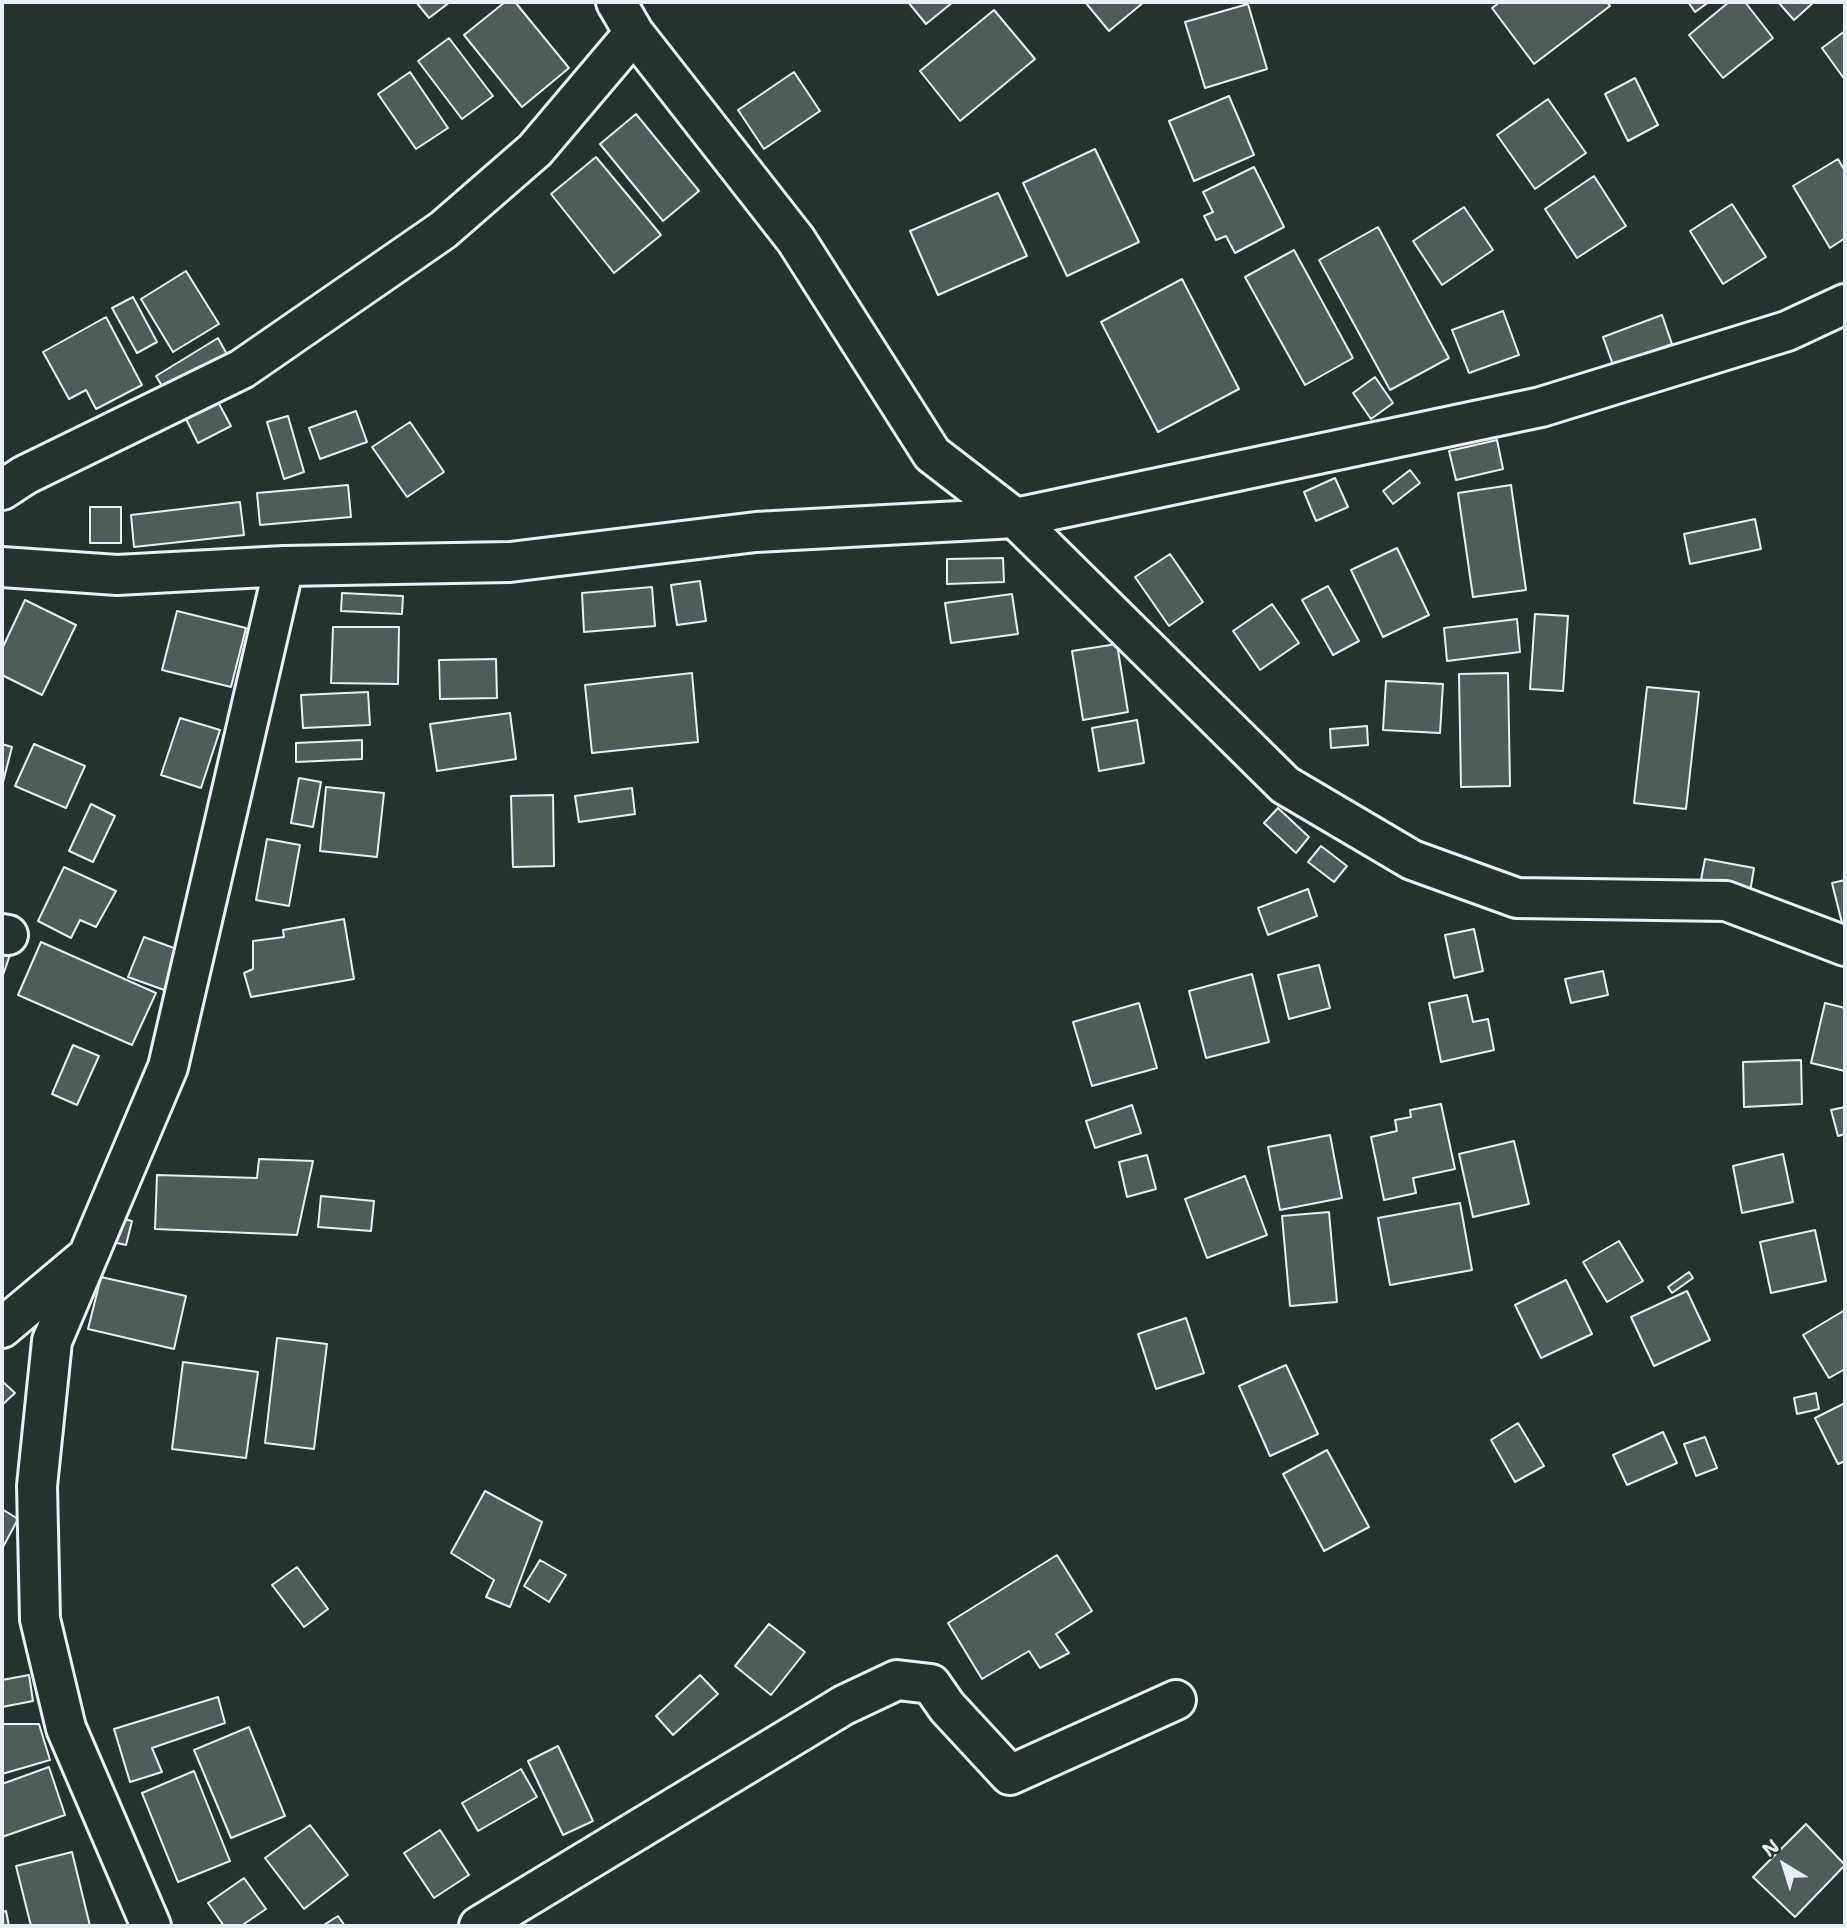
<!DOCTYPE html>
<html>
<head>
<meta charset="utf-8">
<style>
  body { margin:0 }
  #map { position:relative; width:1847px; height:1928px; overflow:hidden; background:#26332d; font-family:"Shantell Sans",sans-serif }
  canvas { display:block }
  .frame { position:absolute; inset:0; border:4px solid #e8f1f8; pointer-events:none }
  .north { position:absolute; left:1749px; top:1830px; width:70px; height:70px; -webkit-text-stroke:5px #26332d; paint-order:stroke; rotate:322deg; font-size:19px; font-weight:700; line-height:28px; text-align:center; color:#e8f1f8 }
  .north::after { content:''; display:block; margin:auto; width:24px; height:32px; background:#e8f1f8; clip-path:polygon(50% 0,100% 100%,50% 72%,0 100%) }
</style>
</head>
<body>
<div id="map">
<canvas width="1847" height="1928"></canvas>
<div class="frame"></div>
<div class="north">N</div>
</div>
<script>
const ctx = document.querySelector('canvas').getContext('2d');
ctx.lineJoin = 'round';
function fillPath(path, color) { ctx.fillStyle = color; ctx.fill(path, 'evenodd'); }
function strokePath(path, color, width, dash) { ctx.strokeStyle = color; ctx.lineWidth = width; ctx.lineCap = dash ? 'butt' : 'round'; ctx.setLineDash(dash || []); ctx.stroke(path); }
const building = new Path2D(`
  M416 2H450L429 18Z
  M505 2H515L569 68 522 107 464 35Z
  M908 2H953L926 24Z
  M1085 2H1144L1109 31Z
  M1500 2H1607L1610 6 1534 64 1492 8Z
  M1688 2H1709L1695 12Z
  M1729 2H1745L1773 38 1723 78 1689 35Z
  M1778 2H1814L1794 20Z
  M1248 4 1267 69 1205 88 1185 22Z
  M994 10 1035 59 960 121 920 71Z
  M1845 31V80L1822 48Z
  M449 38 493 96 462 119 418 61Z
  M410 72 448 128 416 149 378 94Z
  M794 72 820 111 764 149 738 110Z
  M1635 78 1658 125 1628 141 1605 94Z
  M1229 96 1254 155 1194 181 1169 121Z
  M1548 99 1586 153 1535 189 1497 135Z
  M636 114 699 191 663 221 600 144Z
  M1095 149 1139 242 1067 276 1023 183Z
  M596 157 661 235 614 273 551 194Z
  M1838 159 1845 171V238L1830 248 1793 186Z
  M1254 167 1284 227 1235 253 1226 236 1216 240 1204 216 1213 212 1203 192Z
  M1594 176 1626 226 1577 258 1545 209Z
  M998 193 1027 256 938 295 910 231Z
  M1732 204 1766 257 1723 284 1690 231Z
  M1464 207 1493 250 1442 285 1413 241Z
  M1378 227 1449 358 1390 390 1319 260Z
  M1294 250 1353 358 1305 385 1245 277Z
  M186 271 219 324 173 352 141 299Z
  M1182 279 1239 389 1158 432 1101 322Z
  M133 297 157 342 137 353 112 308Z
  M1503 311 1519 355 1469 373 1452 330Z
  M1662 315 1672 344 1613 365 1603 337Z
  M106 317 142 385 96 409 86 390 69 399 43 352Z
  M218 338 229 358 168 396 156 376Z
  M1375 377 1393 403 1371 419 1353 393Z
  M217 400 231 426 198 443 185 417Z
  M356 411 367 442 320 459 309 428Z
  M288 416 304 472 284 479 267 422Z
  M410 422 444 472 407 497 372 447Z
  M1497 440 1503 469 1456 480 1449 451Z
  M1410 470 1420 483 1393 504 1383 491Z
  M1335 478 1348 507 1316 521 1304 492Z
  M348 485 351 517 260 525 257 493Z
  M1511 485 1526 590 1473 597 1458 493Z
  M240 502 244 535 134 547 131 515Z
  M90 507H121V543H90Z
  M1755 519 1761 549 1690 564 1684 534Z
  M1397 548 1429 615 1383 637 1351 570Z
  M1170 554 1203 602 1169 626 1135 577Z
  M1003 558 1004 582 947 584V559Z
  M700 581 706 621 677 625 671 585Z
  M1328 586 1359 641 1333 655 1302 600Z
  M652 587 655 626 584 632 582 593Z
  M342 593 403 596 402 614 341 611Z
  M1012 594 1018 634 951 643 945 603Z
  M25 600 76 625 42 695 2 675V649Z
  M1272 604 1299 643 1260 670 1233 631Z
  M177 611 246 628 231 687 162 670Z
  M1535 614 1568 616 1563 691 1530 689Z
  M1517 619 1520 652 1447 661 1444 628Z
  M333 627H399L398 684 331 683Z
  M1117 644 1128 712 1083 720 1072 651Z
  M496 659 497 698 440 699 439 660Z
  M692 673 698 742 592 753 585 685Z
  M1508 673 1510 786 1461 787 1459 674Z
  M1386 681 1443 684 1440 733 1383 730Z
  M1647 687 1699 692 1686 809 1634 803Z
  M368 692 370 725 303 728 301 695Z
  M510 713 516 759 437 771 430 724Z
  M180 718 220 730 201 788 161 775Z
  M1137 720 1144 763 1099 771 1092 728Z
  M1367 726 1368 745 1331 748 1330 729Z
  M362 740V759L296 762V743Z
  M2 744 12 747 2 786Z
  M34 744 85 766 66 808 15 786Z
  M299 778 321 782 313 827 291 823Z
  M326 787 384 793 377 857 320 851Z
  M632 788 635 814 579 822 575 796Z
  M553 795 554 866 513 867 511 796Z
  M91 804 115 816 93 862 69 851Z
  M1278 808 1309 837 1296 853 1264 823Z
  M267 839 300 845 289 906 256 900Z
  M1321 846 1347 866 1334 882 1308 862Z
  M1705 859 1754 868 1750 892 1700 885Z
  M64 867 116 891 96 927 80 920 71 938 38 921Z
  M1845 880V931H1844L1832 883Z
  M1308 889 1317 916 1268 935 1258 908Z
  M344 919 354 979 251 997 244 973 253 969V941L284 937 283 930Z
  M1474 929 1483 971 1454 978 1445 935Z
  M144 937 182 951 167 991 128 977Z
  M41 942 156 993 132 1045 18 995Z
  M2 949 11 952 2 978Z
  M1319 965 1330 1008 1289 1019 1278 975Z
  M1603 971 1608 995 1571 1003 1565 979Z
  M1252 974 1269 1042 1206 1058 1189 991Z
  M1467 995 1473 1022 1488 1019 1494 1050 1441 1062 1429 1003Z
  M1139 1003 1157 1068 1092 1086 1073 1022Z
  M1825 1003 1845 1008V1071L1811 1063Z
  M73 1045 99 1056 77 1105 52 1094Z
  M1801 1060 1802 1104 1744 1107 1743 1062Z
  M1441 1104 1455 1169 1413 1178 1416 1193 1384 1200 1371 1137 1397 1131 1395 1120 1411 1117 1410 1110Z
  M1132 1105 1141 1133 1095 1148 1086 1121Z
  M1845 1107V1134L1838 1136 1831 1110Z
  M1330 1135 1342 1198 1280 1210 1268 1147Z
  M1514 1141 1529 1204 1473 1217 1459 1154Z
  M1783 1154 1793 1202 1742 1213 1733 1166Z
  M1147 1155 1156 1189 1127 1197 1119 1162Z
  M259 1159 313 1161 297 1235 155 1229 157 1175 257 1178Z
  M1245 1176 1267 1235 1207 1258 1185 1199Z
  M321 1196 374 1201 371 1231 318 1227Z
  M1460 1203 1472 1270 1390 1285 1378 1218Z
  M1329 1212 1337 1302 1290 1306 1282 1216Z
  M110 1216 132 1221 126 1245 104 1240Z
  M1815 1230 1826 1281 1771 1293 1760 1242Z
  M1619 1241 1643 1281 1607 1302 1583 1262Z
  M1689 1272 1693 1278 1672 1293 1668 1287Z
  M101 1277 186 1296 174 1349 88 1329Z
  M1566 1280 1592 1334 1541 1358 1515 1305Z
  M1687 1291 1710 1340 1654 1366 1631 1317Z
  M1845 1310V1369L1829 1378 1803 1335Z
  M1186 1318 1204 1373 1156 1389 1138 1334Z
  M277 1338 327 1344 314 1449 265 1443Z
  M183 1362 258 1372 246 1458 172 1449Z
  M1286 1365 1318 1434 1270 1456 1239 1386Z
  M2 1381 15 1393 2 1405Z
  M1816 1393 1819 1409 1797 1414 1794 1398Z
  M1845 1403V1461L1838 1464 1815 1418Z
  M1518 1423 1544 1466 1515 1482 1491 1440Z
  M1663 1432 1677 1463 1627 1485 1613 1455Z
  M1705 1437 1717 1468 1696 1476 1684 1444Z
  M1327 1450 1369 1527 1324 1551 1283 1474Z
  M485 1491 542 1522 510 1607 486 1597 494 1580 451 1553Z
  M2 1509 18 1519 2 1549Z
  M1057 1555 1092 1611 1056 1634 1069 1653 1040 1668 1029 1651 982 1679 948 1623Z
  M540 1560 566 1575 549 1602 524 1586Z
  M297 1567 328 1609 304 1627 272 1585Z
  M769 1624 805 1652 771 1695 735 1666Z
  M29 1675 33 1701 2 1707V1680Z
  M700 1675 718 1694 673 1735 656 1716Z
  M218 1697 225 1723 152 1748 162 1772 130 1782 114 1729Z
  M2 1724H39L50 1760 2 1774Z
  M249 1727 285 1816 231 1838 194 1750Z
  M558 1746 593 1821 563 1835 528 1761Z
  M49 1767 65 1815 2 1837V1784Z
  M521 1769 537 1797 478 1831 462 1803Z
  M194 1771 230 1861 178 1882 142 1793Z
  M1806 1824 1845 1865 1795 1917 1753 1877Z
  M310 1825 348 1875 304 1909 265 1858Z
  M440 1830 469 1875 434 1898 404 1853Z
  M72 1852 90 1926H31L16 1866Z
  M244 1878 266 1909 241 1926H224L208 1903Z
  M6 1911 9 1926H2V1912Z
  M338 1916 345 1926H322Z`);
const minor = new Path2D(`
  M616 2 634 33 796 240 932 454 1015 518 1285 785 1412 860 1517 898 1726 901 1845 946
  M2 490 25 475 242 369 443 230 535 150 634 33
  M2 567 117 575 284 566 510 562 756 532 1015 518 1541 407 1787 331 1845 304
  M2 934 8 935
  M2 1328 84 1259
  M151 1926 66 1728 40 1619 37 1486 52 1341 168 1067 284 566
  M479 1926 844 1705 897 1680 931 1684 947 1707 1010 1775 1176 1700`);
fillPath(building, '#505c59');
strokePath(building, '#e8f1f8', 2);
strokePath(minor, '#e8f1f8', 44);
strokePath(minor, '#26332d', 38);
</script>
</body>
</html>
